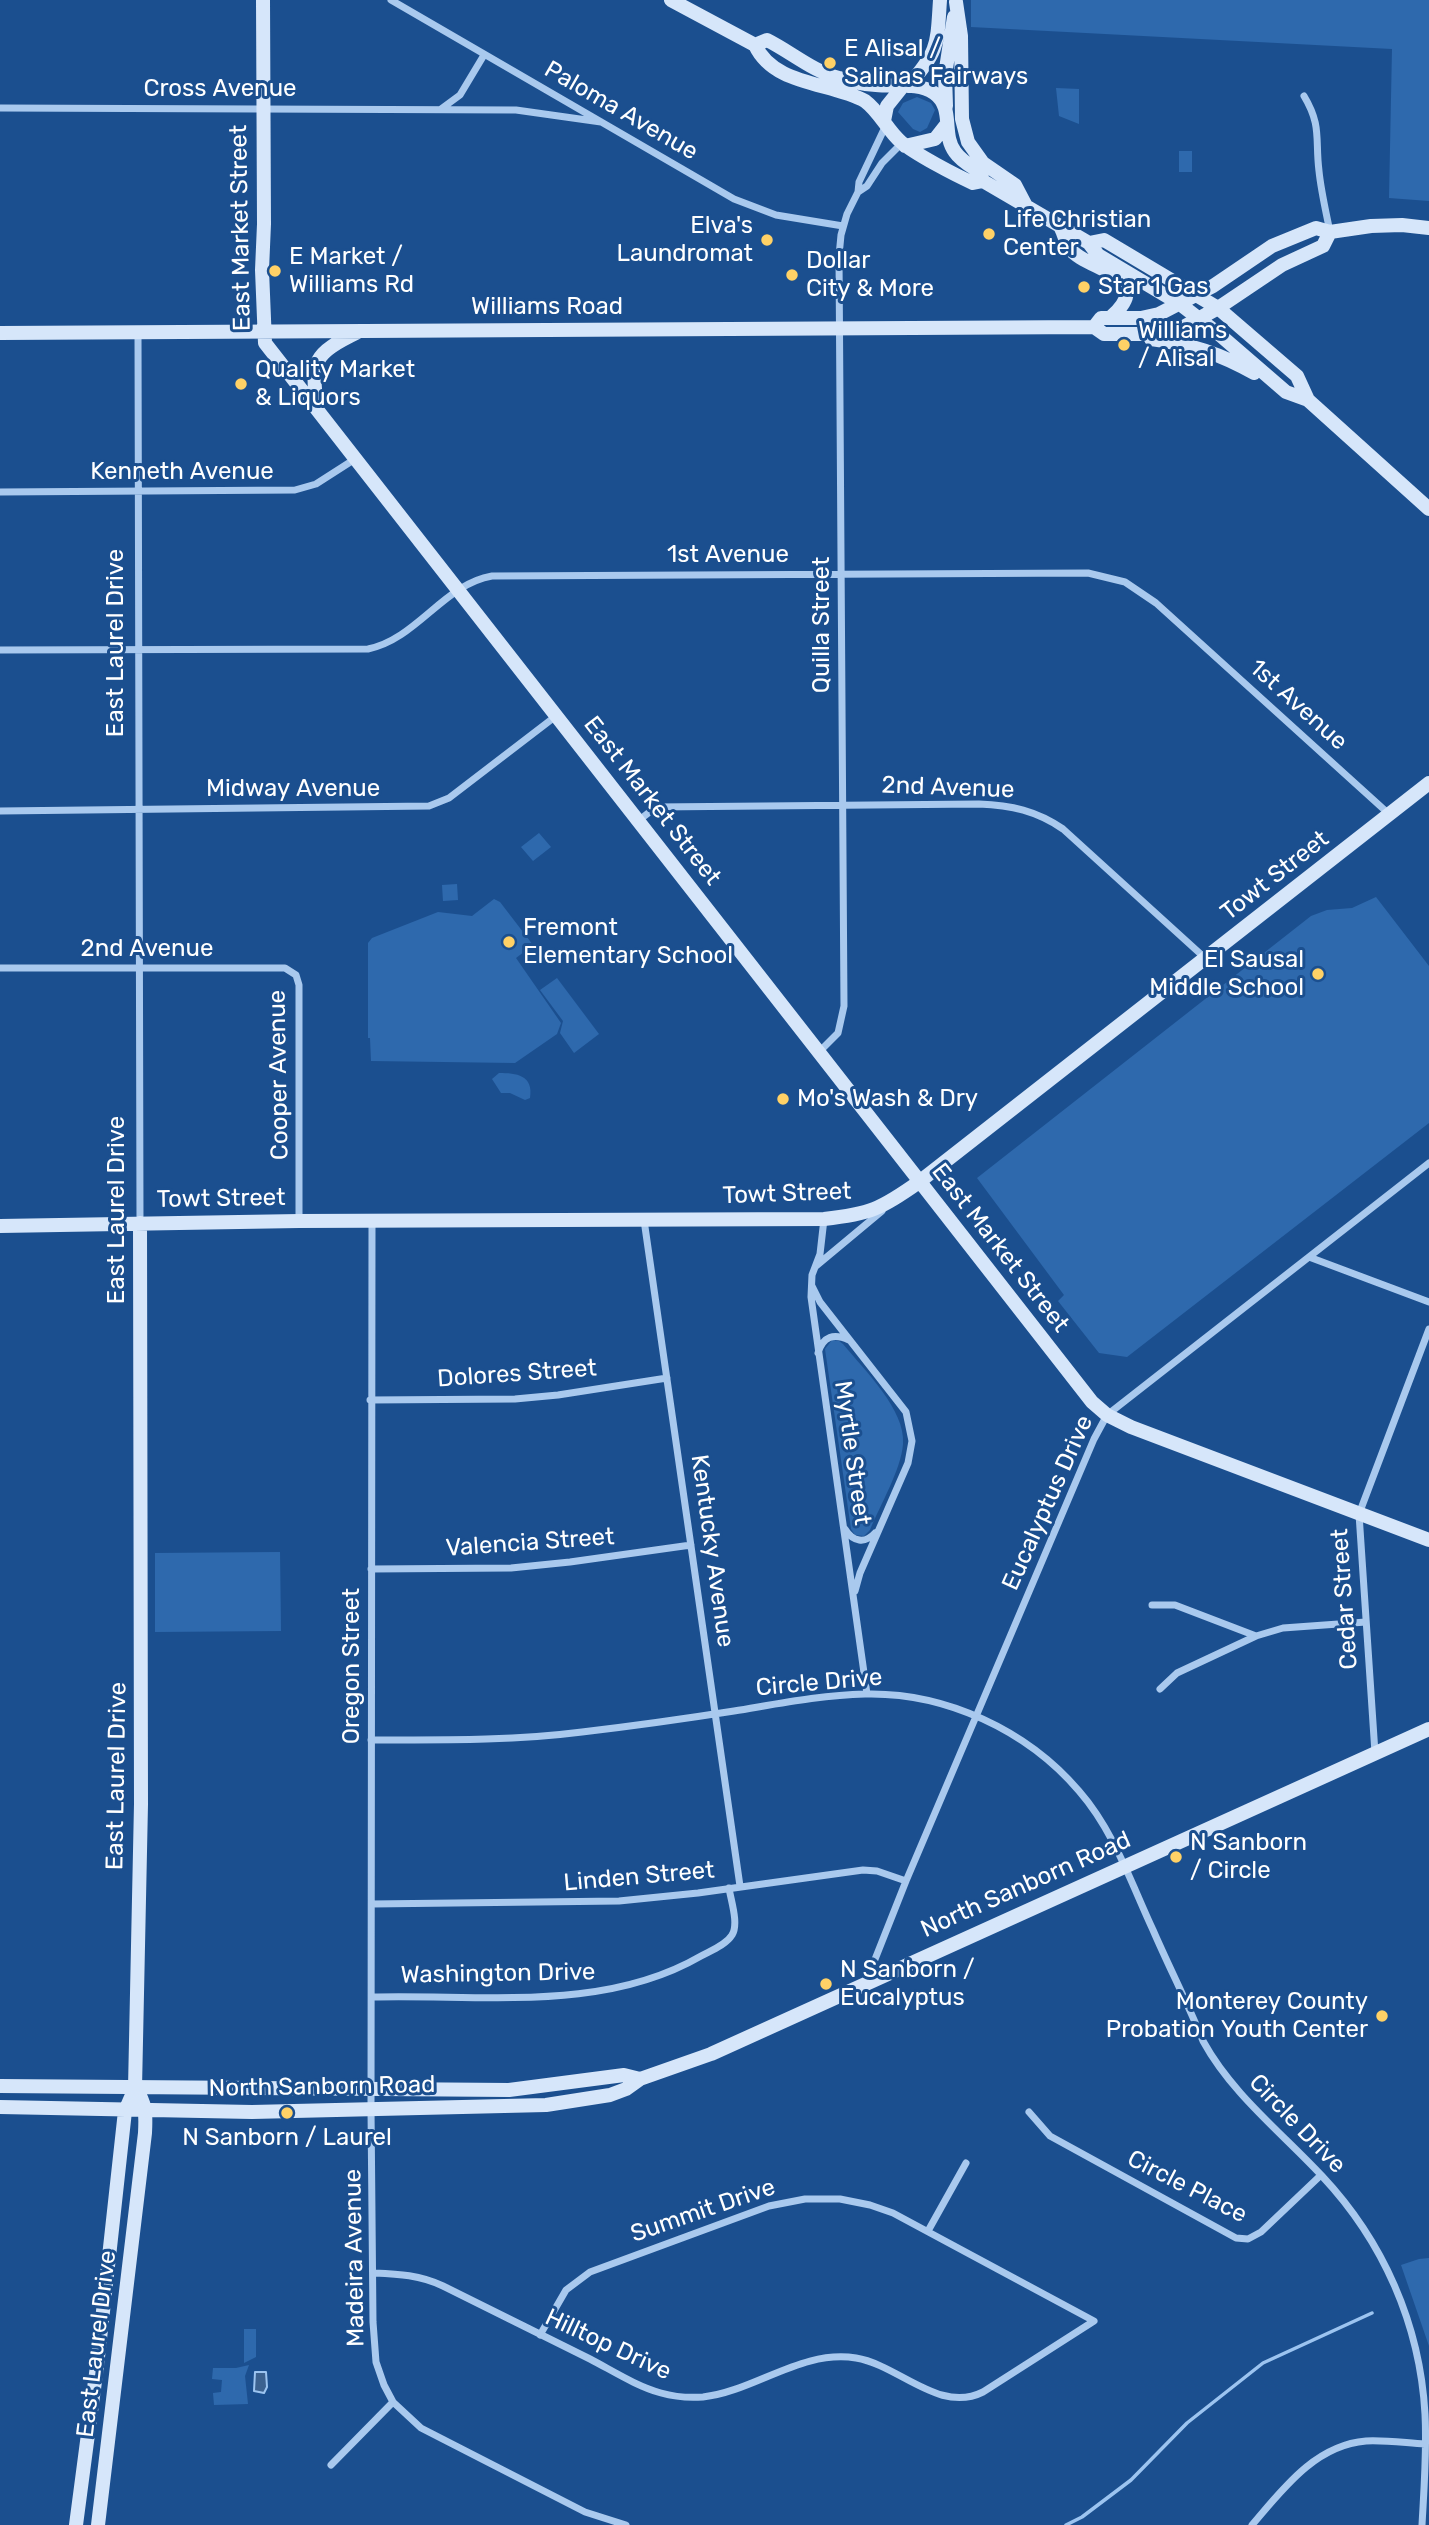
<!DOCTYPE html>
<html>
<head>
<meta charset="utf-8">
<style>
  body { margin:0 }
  canvas { display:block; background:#1b4f8f }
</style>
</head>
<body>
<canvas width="1429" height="2525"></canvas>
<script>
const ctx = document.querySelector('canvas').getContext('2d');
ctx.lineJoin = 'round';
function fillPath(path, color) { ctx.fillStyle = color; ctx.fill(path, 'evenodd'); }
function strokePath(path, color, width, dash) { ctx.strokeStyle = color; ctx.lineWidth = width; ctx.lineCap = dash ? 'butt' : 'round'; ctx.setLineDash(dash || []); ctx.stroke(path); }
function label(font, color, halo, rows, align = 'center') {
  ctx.font = font + ' Rubik,sans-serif'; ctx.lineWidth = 6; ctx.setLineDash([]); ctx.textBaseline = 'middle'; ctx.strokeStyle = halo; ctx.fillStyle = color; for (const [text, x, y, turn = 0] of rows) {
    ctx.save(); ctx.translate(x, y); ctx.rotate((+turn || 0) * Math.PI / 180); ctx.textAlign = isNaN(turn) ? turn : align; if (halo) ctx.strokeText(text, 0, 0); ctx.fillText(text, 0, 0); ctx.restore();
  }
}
const green = new Path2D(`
  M971 0H1429V201L1389 198 1392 49 971 27Z
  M1056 88 1079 89V124L1059 116Z
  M917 97 931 103 935 110 927 128 920 132 913 129 898 112 903 103Z
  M1179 151H1192V172H1179Z
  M539 833 551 847 533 861 521 847Z
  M457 884 458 900 443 901 442 885Z
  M1376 897 1429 966V1123L1127 1357 1099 1353 1058 1301 1064 1295 977 1178 1311 916 1327 910 1352 908Z
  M494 899 500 902 533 945 516 958 561 1023 557 1034 515 1063 371 1061 370 1038H368V943L372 938 438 912 472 916Z
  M557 978 599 1034 574 1053 560 1033 563 1021 540 990Z
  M499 1073C516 1073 534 1075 530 1098L525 1100 510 1093H501L492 1079Z
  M832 1340 839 1341 843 1344C864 1370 906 1410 903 1444 901 1470 880 1505 870 1530L864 1536 855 1535 851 1529 825 1349Z
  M280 1552 281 1631 155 1632V1553Z
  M1429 2258V2346L1401 2265 1419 2259Z
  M244 2329H256V2357L244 2363Z
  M249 2365 245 2376 248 2404 214 2405 213 2393 221 2392 222 2380 212 2379 213 2368H236Z`);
const water = new Path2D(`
  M255 2372H266L267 2387 264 2393 254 2391Z`);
const stream = new Path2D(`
  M1066 2525 1082 2517 1131 2480 1187 2423 1263 2363 1372 2313`);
const street = new Path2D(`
  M391 0 734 199 776 215 843 226
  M1304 96C1322 126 1315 139 1319 171 1321 191 1326 212 1330 232
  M0 108 516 110 601 122
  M441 109 460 95 484 55
  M858 192 867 186 882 163 902 143
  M138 332 140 1223
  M0 492 295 490 316 484 355 459
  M0 650 368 649C417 639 444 584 492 576L1088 573 1125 582 1156 603 1389 814
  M0 811 429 806 449 798 556 716
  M638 821 656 807 979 804C1011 805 1037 811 1063 829L1205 958
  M0 968H285L296 975 299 985V1221
  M819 1052 838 1033 844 1006 839 256 841 235 847 214 858 192 859 182 886 125
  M824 1219 820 1254 812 1275 811 1297 867 1694
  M644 1220 740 1886
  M372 1222 371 2109 373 2322 376 2362 384 2385 393 2402 421 2428 585 2512 626 2525
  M1309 1257 1429 1302
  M816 1266 882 1211
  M812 1286 820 1302 906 1412 912 1441 908 1463 860 1573 855 1591
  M818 1353C823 1336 834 1333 849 1340
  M370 1400 515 1399 558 1395 667 1378
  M845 1529C853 1542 865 1544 875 1533
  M371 1569 511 1568 570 1562 691 1545
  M1152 1605H1175L1256 1636
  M1160 1689 1177 1673 1256 1636 1283 1628 1366 1622
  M371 1740C441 1740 512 1741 582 1732 633 1726 683 1719 734 1711 777 1704 821 1695 865 1694 945 1692 1027 1730 1079 1791 1114 1831 1131 1883 1153 1930 1169 1967 1188 2004 1203 2041 1232 2094 1281 2132 1322 2176 1383 2241 1420 2324 1425 2414 1427 2451 1424 2488 1422 2525
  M1375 1753 1359 1514 1429 1329
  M372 1904 619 1901 698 1893 863 1870 877 1871 906 1881
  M866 1982 906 1881 1094 1439 1107 1415 1429 1163
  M372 1997C482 1994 603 2013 701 1956 710 1951 726 1945 732 1935 739 1924 731 1901 729 1888
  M1029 2112 1050 2136 1236 2238 1248 2239 1261 2232 1321 2175
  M928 2231 966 2163
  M374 2273C399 2274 420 2275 443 2286 492 2310 541 2335 590 2359 613 2371 636 2386 661 2393 675 2397 689 2398 703 2397 755 2391 802 2349 856 2358 899 2365 939 2414 983 2392L1094 2321 893 2213 870 2205 840 2199H805L769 2206 590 2272 566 2290 540 2335
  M331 2465 393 2402
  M1252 2525C1282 2490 1315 2445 1366 2441 1386 2440 1406 2443 1425 2444`);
const secondary = new Path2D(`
  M263 0 264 224 262 270 265 343 1092 1402 1107 1415 1131 1427 1429 1540
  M671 0 755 45C774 86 830 82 865 101 880 112 887 130 901 142 915 154 955 175 973 183L983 181 1089 243 1098 255 1180 304 1220 335 1286 392 1308 400 1429 509
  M956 2 961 36 962 119 968 142 983 163 1015 185 1026 206
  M755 45 767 40C791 52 814 72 839 78 851 82 864 84 876 85 895 87 918 82 934 93 955 108 941 133 955 152 961 161 971 166 980 172L983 181
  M908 86C939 51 937 45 940 0
  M946 106 945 75 954 17
  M884 121 887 106 903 86
  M905 146 935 139 946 125
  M1061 228C1064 234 1066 243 1069 248 1085 270 1158 276 1111 317
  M1089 243 1104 240 1218 308 1297 376 1308 400
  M1094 327 1101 318H1141L1159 314 1213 286 1272 246 1316 228 1330 232 1371 226 1402 225 1429 228
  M0 333 1094 327 1104 334H1161L1180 329 1218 308 1282 265 1323 246 1330 232
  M1151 339C1190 344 1221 354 1254 373
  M317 408C311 360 313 354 358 332
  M0 1226 299 1221 824 1219C870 1214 881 1209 919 1182L1429 783
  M0 2086 509 2090 624 2075 640 2079
  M0 2107 252 2112 546 2105 610 2095 626 2089 640 2079 711 2054 1429 1729
  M76 2525 97 2366 125 2111 135 2088 141 1804 140 1223
  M98 2525 145 2133C146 2114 146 2103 135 2088`);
const markers = [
  [830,63,7,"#ffd166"],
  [989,234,7,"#ffd166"],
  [767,240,7,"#ffd166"],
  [275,271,7,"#ffd166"],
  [792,275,7,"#ffd166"],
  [1084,287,7,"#ffd166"],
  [1124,345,7,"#ffd166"],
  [241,384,7,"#ffd166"],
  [509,942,7,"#ffd166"],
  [1318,974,7,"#ffd166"],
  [783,1099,7,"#ffd166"],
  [1176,1857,7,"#ffd166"],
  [826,1984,7,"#ffd166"],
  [1382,2016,7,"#ffd166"],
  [287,2113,7,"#ffd166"]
];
const poiNames = [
  ["E Alisal /",844,49],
  ["Salinas Fairways",844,77],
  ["Life Christian",1003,220],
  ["Center",1003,248],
  ["Elva's",753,226,"right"],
  ["Laundromat",753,254,"right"],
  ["E Market /",289,257],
  ["Williams Rd",289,285],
  ["Dollar",806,261],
  ["City & More",806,289],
  ["Star 1 Gas",1098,287],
  ["Williams",1138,331],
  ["/ Alisal",1138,359],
  ["Quality Market",255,370],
  ["& Liquors",255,398],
  ["Fremont",523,928],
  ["Elementary School",523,956],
  ["El Sausal",1304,960,"right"],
  ["Middle School",1304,988,"right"],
  ["Mo's Wash & Dry",797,1099],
  ["N Sanborn",1190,1843],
  ["/ Circle",1190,1871],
  ["N Sanborn /",840,1970],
  ["Eucalyptus",840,1998],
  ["Monterey County",1368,2002,"right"],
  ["Probation Youth Center",1368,2030,"right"],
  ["N Sanborn / Laurel",287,2138,"center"]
];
const streetNames = [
  ["Cross Avenue",220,89],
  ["Paloma Avenue",621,111,30],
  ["East Market Street",241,228,-91],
  ["Williams Road",547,307],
  ["Kenneth Avenue",182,472],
  ["1st Avenue",728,555],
  ["Quilla Street",822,625,-90],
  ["East Laurel Drive",116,643,-90],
  ["1st Avenue",1298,705,42],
  ["2nd Avenue",948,788,2],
  ["Midway Avenue",293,789],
  ["East Market Street",652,801,52],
  ["Towt Street",1275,876,-38],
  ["2nd Avenue",147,949],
  ["Cooper Avenue",279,1075,-91],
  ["Towt Street",787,1194,-2],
  ["Towt Street",221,1199,-1],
  ["East Laurel Drive",117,1210,-90],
  ["East Market Street",1000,1248,52],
  ["Dolores Street",517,1374,-4],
  ["Myrtle Street",852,1453,82],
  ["Eucalyptus Drive",1048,1503,-66],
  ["Valencia Street",530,1543,-4],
  ["Kentucky Avenue",712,1551,82],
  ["Cedar Street",1345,1599,-94],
  ["Oregon Street",352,1666,-90],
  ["Circle Drive",819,1683,-5],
  ["East Laurel Drive",117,1776,-89],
  ["Linden Street",639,1877,-5],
  ["North Sanborn Road",1026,1885,-24],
  ["Washington Drive",498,1974,-1],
  ["North Sanborn Road",322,2087,-1],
  ["Circle Drive",1297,2124,46],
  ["Circle Place",1187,2187,27],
  ["Summit Drive",703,2211,-19],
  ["Madeira Avenue",355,2258,-91],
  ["East Laurel Drive",97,2344,-83],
  ["Hilltop Drive",608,2345,25]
];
fillPath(green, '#2e69ad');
fillPath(water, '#3c6290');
strokePath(water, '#9cc4f0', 2);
strokePath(stream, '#9cc4f0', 3.5);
strokePath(street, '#a9c9ee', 7);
strokePath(secondary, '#d6e6fa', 14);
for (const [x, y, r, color] of markers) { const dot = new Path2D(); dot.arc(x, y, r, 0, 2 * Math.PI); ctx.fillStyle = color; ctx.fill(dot); strokePath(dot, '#1b4f8f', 2.5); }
label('24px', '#fff', '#1b4f8f', poiNames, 'left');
label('24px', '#fff', '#1b4f8f', streetNames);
</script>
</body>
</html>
